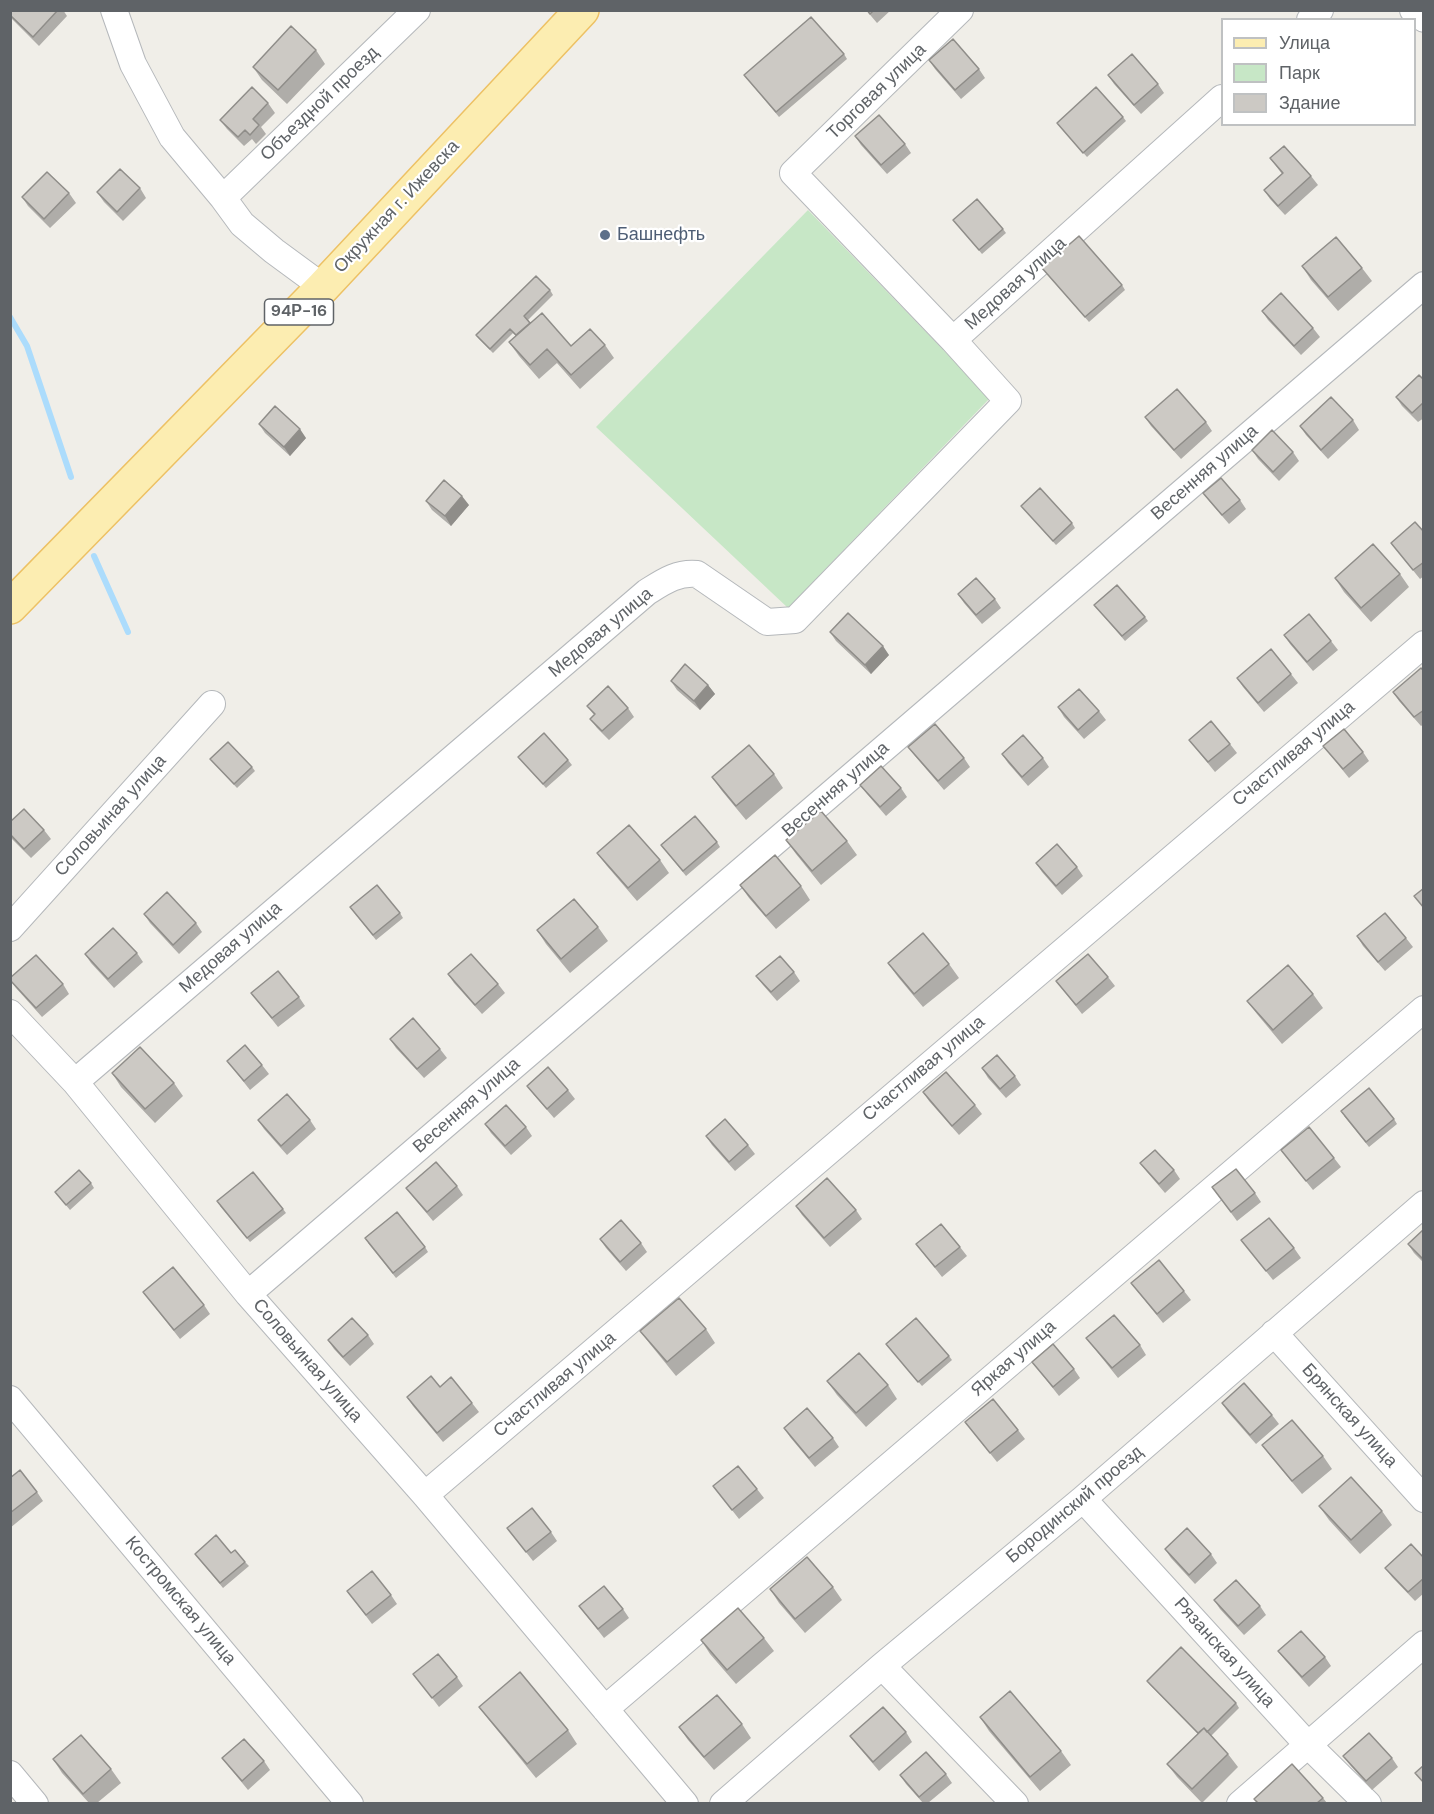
<!DOCTYPE html>
<html>
<head>
<meta charset="utf-8">
<style>
  body { margin:0 }
  #map { position:relative; width:1434px; height:1814px; overflow:hidden; background:#f0eee8; font-family:"DM Sans",sans-serif }
  canvas { display:block }
  .frame { position:absolute; inset:0; border:12px solid #5f6367; pointer-events:none }
  .legend { position:absolute; left:1221px; top:18px; width:195px; height:108px; box-sizing:border-box; background:#fff; border:2px solid #bfc1c2; margin:0; padding:8px 10px; list-style:none; font-size:18px; color:#5f6367 }
  .legend li { display:flex; align-items:center; gap:12px; height:30px }
  .legend b { width:30px; border:2px solid #bfc1c2 }
</style>
</head>
<body>
<div id="map">
<canvas width="1434" height="1814"></canvas>
<div class="frame"></div>
<ul class="legend">
<li><b style="height:8px;background:#fcedb1"></b>Улица</li>
<li><b style="height:16px;background:#c7e7c6"></b>Парк</li>
<li><b style="height:16px;background:#ccc9c4"></b>Здание</li>
</ul>
</div>
<script>
const ctx = document.querySelector('canvas').getContext('2d');
ctx.lineJoin = 'round';
function fillPath(path, color) { ctx.fillStyle = color; ctx.fill(path, 'evenodd'); }
function strokePath(path, color, width, dash) { ctx.strokeStyle = color; ctx.lineWidth = width; ctx.lineCap = dash ? 'butt' : 'round'; ctx.setLineDash(dash || []); ctx.stroke(path); }
function label(font, color, halo, rows, align = 'center') {
  ctx.font = font + ' "DM Sans",sans-serif'; ctx.lineWidth = 4.5; ctx.setLineDash([]); ctx.textBaseline = 'middle'; ctx.strokeStyle = halo; ctx.fillStyle = color; for (const [text, x, y, turn = 0] of rows) {
    ctx.save(); ctx.translate(x, y); ctx.rotate((+turn || 0) * Math.PI / 180); ctx.textAlign = isNaN(turn) ? turn : align; if (halo) ctx.strokeText(text, 0, 0); ctx.fillText(text, 0, 0); ctx.restore();
  }
}
const green = new Path2D(`
  M808 210 990 398 788 608 596 427Z`);
const stream = new Path2D(`
  M10 317 27 346 71 477
  M94 556 128 632`);
const minor = new Path2D(`
  M114 10 133 64 172 137 223 198 417 10
  M1413 10 1424 19
  M1310 20 1320 10
  M223 198 242 224 274 251 323 287
  M953 340 793 173 960 10
  M10 928 212 704
  M10 1013 75 1082 248 1294 425 1495 685 1804
  M75 1082 647 592C663 582 677 572 697 574L767 622 795 620 1008 401 953 340 1222 98
  M248 1294 1424 285
  M1274 1333 1424 1499
  M10 1399 350 1804
  M425 1495 1424 644
  M1083 1499 1307 1744 1368 1804
  M882 1666 1015 1804
  M605 1709 1424 1009
  M10 1774 35 1804
  M723 1804 882 1666 1083 1499 1424 1204
  M1240 1804 1424 1644`);
const major = new Path2D(`
  M10 607 323 287 582 10`);
const wall = new Path2D(`
  M10 10H63L67 16 39 46 10 17Z
  M866 10H891L877 23Z
  M316 50 325 64 287 104 262 80 253 67Z
  M844 54 847 59 779 117 744 75Z
  M929 60 979 69 985 78 961 99 935 69Z
  M1108 75 1158 84 1164 93 1141 114 1114 84Z
  M268 103 275 113 261 127 266 134 256 144 252 139 244 146 227 129 220 120Z
  M1123 117 1126 121 1087 157 1057 123Z
  M855 136 905 144 911 153 887 174 861 145Z
  M1270 158 1311 176 1318 185 1285 215 1270 199 1264 190 1282 174Z
  M140 188 146 198 123 221 104 202 97 192Z
  M69 193 76 203 50 228 28 206 22 197Z
  M953 220 1003 229 1006 233 982 254Z
  M1302 266 1362 268 1372 281 1338 311 1311 280Z
  M1042 268 1122 285 1125 290 1089 322Z
  M550 290 553 295 528 320 530 323 571 346 605 345 614 358 580 389 557 363 539 379 519 356 509 342 516 336 513 333 493 353 479 339 476 335Z
  M1262 311 1313 328 1320 337 1301 355 1268 320Z
  M1424 380V418L1418 422 1402 406 1396 397Z
  M1145 417 1206 422 1212 431 1181 459 1151 426Z
  M1353 420 1359 430 1328 459 1306 435 1300 426Z
  M259 424 306 438 290 456 265 433Z
  M1252 450 1293 452 1299 461 1279 481 1258 459Z
  M1203 493 1240 500 1246 509 1229 524 1210 502Z
  M426 501 469 505 451 526 432 510Z
  M1021 506 1072 523 1075 528 1056 545Z
  M1424 532V576L1420 579 1391 543Z
  M1400 574 1409 587 1371 622 1344 592 1335 578Z
  M958 594 995 599 1001 608 982 624 964 603Z
  M1094 605 1145 617 1148 621 1125 641Z
  M830 632 889 655 871 674 836 641Z
  M1284 635 1331 641 1338 650 1313 671 1290 644Z
  M1424 671V724L1421 726 1399 701 1393 692Z
  M1291 674 1298 683 1264 712 1243 687 1237 678Z
  M671 681 708 685 715 694 700 710 677 690Z
  M587 706 628 708 634 717 609 740 597 728 590 719 594 715Z
  M1058 707 1099 711 1106 720 1084 739 1064 717Z
  M1189 740 1230 744 1237 753 1215 772Z
  M1323 746 1363 752 1369 761 1349 778Z
  M908 747 964 758 970 767 944 790 915 756Z
  M1002 754 1043 758 1049 767 1028 786 1008 763Z
  M518 757 568 760 572 765 546 788Z
  M210 759 252 767 255 771 237 788Z
  M774 774 783 788 746 820 722 791 712 777Z
  M860 785 901 788 907 797 886 816 867 794Z
  M10 822 44 830 51 839 31 858 10 837Z
  M786 840 847 841 857 855 821 885 796 854Z
  M717 842 720 847 686 876 661 845Z
  M597 853 660 860 669 873 637 901 607 866Z
  M1036 863 1077 867 1083 876 1062 895 1042 872Z
  M740 885 801 886 810 900 776 929 749 898Z
  M353 911 400 913 403 918 376 940Z
  M144 914 196 923 202 932 179 954 150 923Z
  M598 927 608 941 570 973 546 944 537 930Z
  M1357 936 1406 938 1413 947 1385 971 1363 946Z
  M137 953 143 962 114 988 91 963 85 954Z
  M888 963 949 964 959 978 923 1007 898 977Z
  M794 972 800 981 777 1001 763 985 756 976Z
  M448 974 498 984 505 993 482 1014 454 983Z
  M1108 977 1115 986 1082 1014 1056 981Z
  M10 980 63 984 69 994 42 1017 16 988Z
  M251 993 299 997 305 1006 278 1027Z
  M1313 994 1323 1008 1282 1044 1257 1014 1247 1001Z
  M390 1039 440 1049 447 1058 424 1078 396 1048Z
  M227 1061 262 1065 269 1074 250 1090Z
  M982 1068 1015 1076 1021 1085 1006 1098 988 1078Z
  M112 1073 174 1083 183 1096 155 1123 121 1087Z
  M527 1086 568 1090 575 1099 554 1118 534 1095Z
  M923 1092 975 1105 982 1114 959 1135 929 1101Z
  M1344 1116 1394 1119 1397 1124 1369 1147Z
  M258 1120H310L316 1129 287 1155 264 1129Z
  M485 1124 526 1127 532 1136 511 1155 491 1133Z
  M706 1136 748 1145 755 1154 735 1171 712 1145Z
  M1281 1150 1334 1158 1341 1167 1313 1190Z
  M1140 1163 1174 1170 1180 1179 1165 1193 1147 1172Z
  M91 1183 94 1188 70 1210 55 1192Z
  M457 1186 463 1195 433 1221 413 1197 406 1188Z
  M1212 1187 1255 1193 1261 1202 1237 1221Z
  M220 1206 283 1209 286 1213 250 1242Z
  M796 1206 856 1210 862 1219 830 1247 802 1215Z
  M1424 1229V1263L1414 1253 1408 1244Z
  M600 1239 641 1243 647 1252 626 1271 606 1248Z
  M1241 1240 1294 1248 1301 1258 1273 1280Z
  M368 1243 425 1247 428 1252 396 1278Z
  M916 1244 960 1247 967 1256 942 1277Z
  M1131 1283 1184 1291 1191 1300 1163 1323Z
  M143 1292 204 1305 210 1314 180 1339Z
  M706 1329 715 1343 676 1376 650 1344 640 1331Z
  M368 1335 374 1344 350 1366 334 1349 328 1340Z
  M1086 1338 1140 1345 1146 1355 1118 1378Z
  M886 1344 949 1356 952 1360 922 1386Z
  M1032 1362 1074 1369 1080 1378 1059 1396Z
  M827 1381 888 1385 897 1399 866 1427 837 1395Z
  M440 1387 472 1403 479 1412 443 1442 413 1406 407 1397Z
  M1222 1403 1272 1415 1279 1424 1256 1444 1228 1412Z
  M965 1422 1018 1430 1025 1439 997 1462Z
  M784 1428 833 1438 839 1447 815 1467 790 1437Z
  M1262 1445 1323 1456 1332 1469 1302 1494 1272 1458Z
  M10 1478 37 1492 43 1501 10 1528Z
  M713 1486 757 1489 764 1498 739 1519Z
  M1319 1506 1382 1511 1392 1525 1360 1554 1329 1520Z
  M507 1528 551 1532 557 1541 533 1561Z
  M1165 1549 1211 1554 1217 1563 1195 1584 1171 1558Z
  M231 1553 245 1562 249 1566 223 1588 195 1554Z
  M1424 1558V1593L1415 1601 1392 1577 1385 1568Z
  M833 1587 842 1600 805 1633 779 1603 770 1589Z
  M347 1591 391 1595 397 1604 372 1624Z
  M1214 1600 1260 1606 1266 1615 1244 1635 1220 1609Z
  M579 1606 623 1609 629 1618 604 1638Z
  M764 1638 774 1651 736 1684 710 1654 701 1640Z
  M1278 1651 1325 1657 1331 1666 1309 1687 1285 1660Z
  M414 1674 457 1677 463 1686 439 1707Z
  M1147 1681 1236 1703 1239 1708 1211 1736 1228 1754 1238 1767 1202 1803 1177 1777 1167 1764 1198 1734 1150 1685Z
  M479 1707 568 1730 577 1744 536 1778 489 1720Z
  M980 1717 1061 1751 1071 1765 1040 1791 989 1731Z
  M742 1724 751 1738 714 1770 688 1740 679 1727Z
  M906 1732 912 1742 879 1771 857 1745 850 1736Z
  M1343 1756 1392 1758 1398 1767 1372 1790 1350 1765Z
  M222 1758 264 1761 270 1770 248 1790 229 1767Z
  M53 1759 111 1769 121 1783 97 1803H89L62 1773Z
  M946 1774 952 1783 928 1803H923L906 1784 900 1775Z
  M1323 1798 1327 1803H1257L1254 1799Z`);
const shadedWall = new Path2D(`
  M300 429 306 438 290 456 284 447Z
  M462 496 469 505 451 526 445 516Z
  M883 646 889 655 871 674 865 665Z
  M708 685 715 694 700 710 694 701Z`);
const building = new Path2D(`
  M10 10H58L33 37 10 15Z
  M867 10H874L870 14Z
  M811 17 844 54 776 112 744 75Z
  M291 26 316 50 278 90 253 67Z
  M953 39 979 69 955 90 929 60Z
  M1132 54 1158 84 1134 105 1108 75Z
  M252 87 268 103 253 119 259 125 250 135 245 130 238 137 220 120Z
  M1096 87 1123 117 1083 153 1057 123Z
  M879 115 905 144 881 165 855 136Z
  M1284 146 1311 176 1278 206 1264 190 1283 173 1270 158Z
  M120 169 140 188 117 212 97 192Z
  M47 172 69 193 44 219 22 197Z
  M977 199 1003 229 979 250 953 220Z
  M1079 236 1122 285 1085 317 1042 268Z
  M1336 237 1362 268 1328 297 1302 266Z
  M536 276 550 290 524 316 530 323 516 335 510 329 490 349 476 335Z
  M1281 293 1313 328 1294 346 1262 311Z
  M542 313 571 346 590 329 605 345 571 375 547 349 530 365 509 342Z
  M1419 375 1424 380V402L1412 413 1396 397Z
  M1177 389 1206 422 1174 450 1145 417Z
  M1331 397 1353 420 1321 450 1300 426Z
  M275 406 300 429 284 447 259 424Z
  M1272 430 1293 452 1273 472 1252 450Z
  M1221 478 1240 500 1222 515 1203 493Z
  M444 480 462 496 445 516 426 501Z
  M1040 488 1072 523 1053 541 1021 506Z
  M1415 522 1424 532V562L1413 570 1391 543Z
  M1373 544 1400 574 1361 608 1335 578Z
  M976 578 995 599 976 615 958 594Z
  M1117 585 1145 617 1122 636 1094 605Z
  M848 613 883 646 865 665 830 632Z
  M1309 614 1331 641 1307 662 1284 635Z
  M1271 649 1291 674 1258 703 1237 678Z
  M685 664 708 685 694 701 671 681Z
  M1421 668 1424 671V710L1414 717 1393 692Z
  M608 686 628 708 602 731 590 719 595 714 587 706Z
  M1079 689 1099 711 1078 730 1058 707Z
  M1211 721 1230 744 1208 762 1189 740Z
  M935 724 964 758 938 781 908 747Z
  M1344 729 1363 752 1343 769 1323 746Z
  M544 733 568 760 543 784 518 757Z
  M1023 735 1043 758 1022 777 1002 754Z
  M228 742 252 767 234 784 210 759Z
  M749 745 774 774 736 806 712 777Z
  M881 766 901 788 880 807 860 785Z
  M24 809 44 830 24 849 10 834V822Z
  M821 811 847 841 812 871 786 840Z
  M695 816 717 842 683 871 661 845Z
  M629 825 660 860 628 888 597 853Z
  M1057 844 1077 867 1056 886 1036 863Z
  M775 855 801 886 766 916 740 885Z
  M377 885 400 913 373 935 350 907Z
  M1424 888V908L1414 896Z
  M167 892 196 923 173 945 144 914Z
  M574 899 598 927 561 959 537 930Z
  M1385 913 1406 938 1378 962 1357 936Z
  M113 928 137 953 108 979 85 954Z
  M923 933 949 964 914 994 888 963Z
  M471 954 498 984 475 1005 448 974Z
  M1088 954 1108 977 1076 1005 1056 981Z
  M36 955 63 984 36 1008 10 980V978Z
  M780 956 794 972 771 992 756 976Z
  M1288 965 1313 994 1273 1030 1247 1001Z
  M278 971 299 997 272 1018 251 993Z
  M413 1018 440 1049 417 1069 390 1039Z
  M245 1045 262 1065 244 1081 227 1061Z
  M140 1047 174 1083 145 1109 112 1073Z
  M997 1055 1015 1076 1000 1089 982 1068Z
  M548 1067 568 1090 547 1109 527 1086Z
  M946 1072 975 1105 952 1126 923 1092Z
  M1369 1088 1394 1119 1366 1142 1341 1111Z
  M287 1094 310 1120 281 1146 258 1120Z
  M506 1105 526 1127 505 1146 485 1124Z
  M725 1119 748 1145 729 1162 706 1136Z
  M1309 1127 1334 1158 1306 1181 1281 1150Z
  M1155 1150 1174 1170 1159 1184 1140 1163Z
  M436 1162 457 1186 427 1212 406 1188Z
  M1236 1169 1255 1193 1231 1212 1212 1187Z
  M79 1170 91 1183 66 1205 55 1192Z
  M253 1172 283 1209 247 1238 217 1201Z
  M827 1178 856 1210 824 1238 796 1206Z
  M397 1212 425 1247 393 1273 365 1238Z
  M1269 1218 1294 1248 1266 1271 1241 1240Z
  M621 1220 641 1243 620 1262 600 1239Z
  M941 1224 960 1247 935 1267 916 1244Z
  M1424 1229V1260L1408 1244Z
  M1159 1260 1184 1291 1157 1314 1131 1283Z
  M173 1267 204 1305 174 1330 143 1292Z
  M679 1298 706 1329 667 1362 640 1331Z
  M1114 1315 1140 1345 1112 1368 1086 1338Z
  M352 1318 368 1335 343 1357 328 1340Z
  M916 1318 949 1356 918 1382 886 1344Z
  M1053 1344 1074 1369 1053 1387 1032 1362Z
  M859 1353 888 1385 856 1413 827 1381Z
  M431 1376 440 1387 451 1377 472 1403 437 1433 407 1397Z
  M1244 1383 1272 1415 1250 1435 1222 1403Z
  M993 1399 1018 1430 990 1453 965 1422Z
  M807 1408 833 1438 809 1458 784 1428Z
  M1292 1420 1323 1456 1292 1481 1262 1445Z
  M738 1466 757 1489 732 1510 713 1486Z
  M20 1470 37 1492 10 1513V1478Z
  M1351 1477 1382 1511 1351 1540 1319 1506Z
  M532 1508 551 1532 526 1552 507 1528Z
  M1187 1528 1211 1554 1189 1575 1165 1549Z
  M216 1535 231 1553 235 1550 245 1562 220 1583 195 1554Z
  M1411 1544 1424 1558V1578L1408 1592 1385 1568Z
  M807 1557 833 1587 795 1619 770 1589Z
  M372 1571 391 1595 366 1615 347 1591Z
  M1236 1580 1260 1606 1238 1626 1214 1600Z
  M604 1586 623 1609 598 1629 579 1606Z
  M738 1608 764 1638 727 1670 701 1640Z
  M1301 1631 1325 1657 1302 1677 1278 1651Z
  M1181 1647 1236 1703 1207 1732 1204 1728 1198 1733 1147 1681Z
  M438 1654 457 1677 432 1698 413 1674Z
  M520 1672 568 1730 527 1764 479 1707Z
  M1010 1691 1061 1751 1030 1777 980 1717Z
  M717 1695 742 1724 704 1757 679 1727Z
  M883 1707 906 1732 873 1762 850 1736Z
  M1204 1728 1228 1754 1192 1789 1167 1764Z
  M1369 1733 1392 1758 1366 1781 1343 1756Z
  M81 1735 111 1769 83 1794 53 1759Z
  M244 1739 264 1761 242 1781 222 1758Z
  M926 1752 946 1774 919 1797 900 1775Z
  M1292 1764 1323 1798 1317 1803H1258L1254 1799Z
  M1424 1765V1783L1415 1773Z`);
const markers = [
  [605,235,6,"#5c6f8a"]
];
const shields = [
  [299,312,69]
];
const shieldNames = [
  ["94Р-16",299,312]
];
const streetNames = [
  ["Торговая улица",877,92,-44],
  ["Объездной проезд",320,104,-44],
  ["Окружная г. Ижевска",397,207,-47],
  ["Медовая улица",1016,284,-42],
  ["Весенняя улица",1205,473,-41],
  ["Медовая улица",601,633,-40],
  ["Счастливая улица",1294,754,-40],
  ["Весенняя улица",836,790,-41],
  ["Соловьиная улица",111,816,-48],
  ["Медовая улица",231,948,-41],
  ["Счастливая улица",924,1069,-40],
  ["Весенняя улица",467,1106,-41],
  ["Яркая улица",1014,1359,-41],
  ["Соловьиная улица",307,1361,49],
  ["Счастливая улица",555,1385,-40],
  ["Брянская улица",1349,1416,48],
  ["Бородинский проезд",1075,1505,-40],
  ["Костромская улица",180,1601,50],
  ["Рязанская улица",1224,1653,48]
];
const serviceNames = [
  ["Башнефть",617,235]
];
fillPath(green, '#c7e7c6');
strokePath(stream, '#acdcfc', 6);
strokePath(minor, '#b5b8bb', 28);
strokePath(major, '#edc164', 36);
strokePath(minor, '#fff', 26);
strokePath(major, '#fcedb1', 33);
fillPath(wall, '#afada9');
fillPath(shadedWall, '#8f8d89');
fillPath(building, '#ccc9c4');
strokePath(building, '#8f8d89', 1.5);
for (const [x, y, r, color] of markers) { const dot = new Path2D(); dot.arc(x, y, r, 0, 2 * Math.PI); ctx.fillStyle = color; ctx.fill(dot); strokePath(dot, '#fff', 2); }
for (const [x, y, w] of shields) { const box = new Path2D(); box.roundRect(x - w / 2, y - 13, w, 26, 4.5); ctx.fillStyle = '#fff'; ctx.fill(box); strokePath(box, '#5f6367', 1.5); }
label('bold 16px', '#5f6367', null, shieldNames);
label('18px', '#5f6367', '#fff', streetNames);
label('18px', '#4e5e75', '#fff', serviceNames, 'left');
</script>
</body>
</html>
